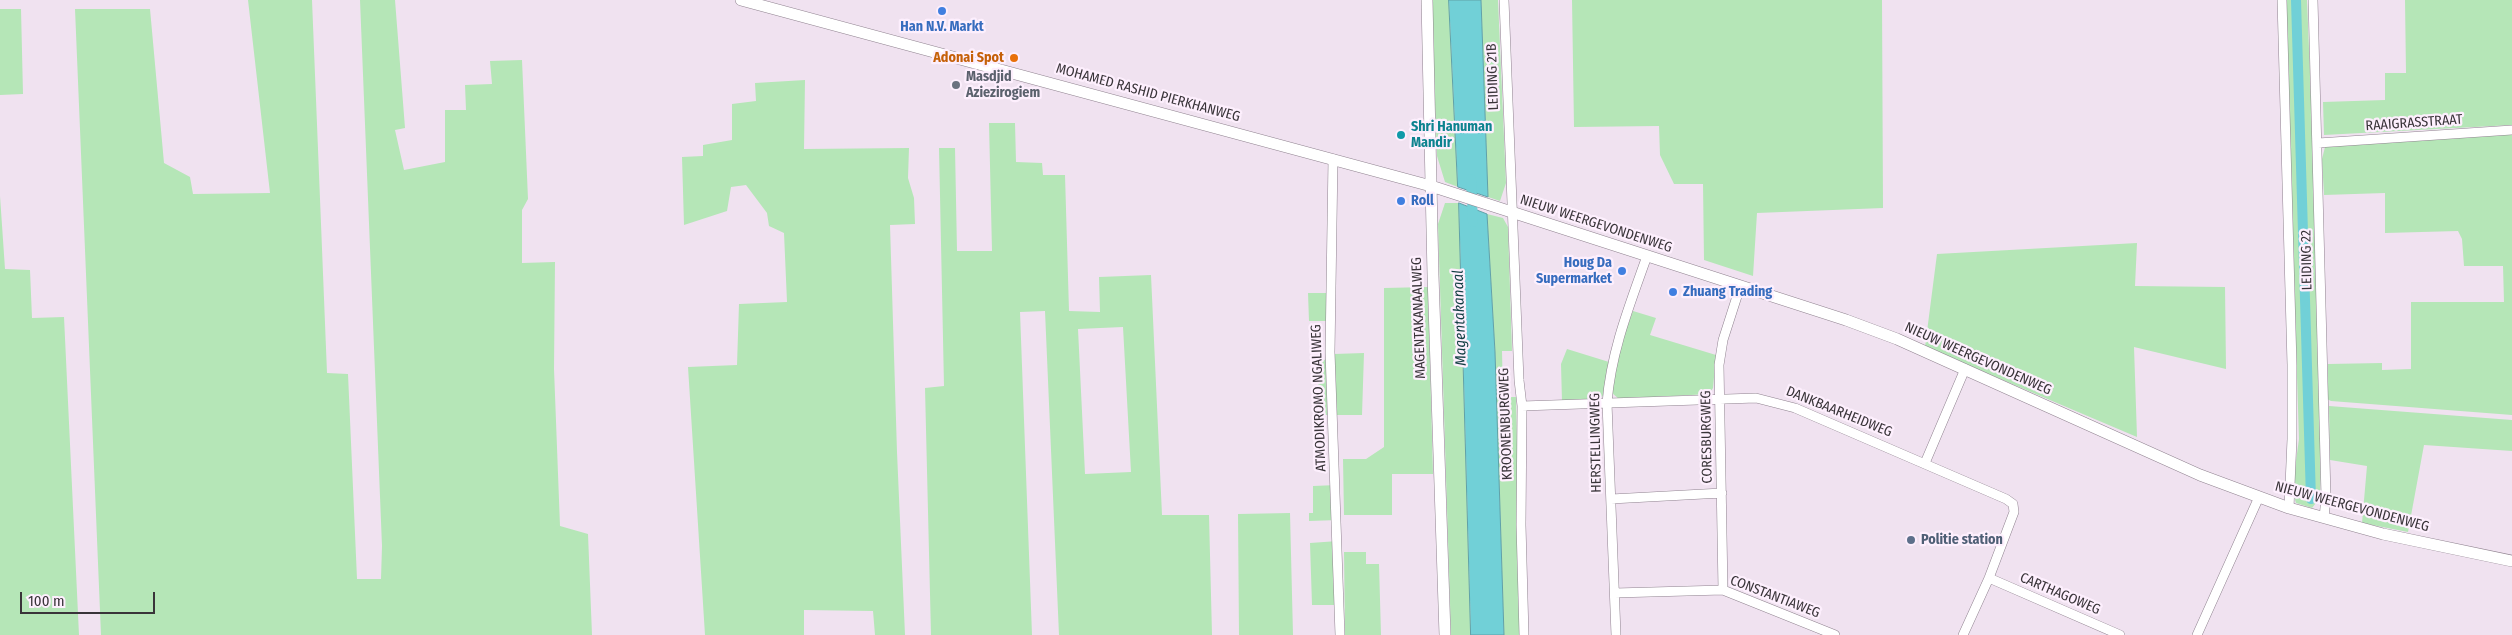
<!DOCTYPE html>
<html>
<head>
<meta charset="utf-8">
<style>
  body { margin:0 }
  #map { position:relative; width:2512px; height:635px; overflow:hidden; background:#f0e2f0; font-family:"Fira Sans Condensed",sans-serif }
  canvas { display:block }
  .scale { position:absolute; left:20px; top:592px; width:135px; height:22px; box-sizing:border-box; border:2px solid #393439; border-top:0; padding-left:6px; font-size:15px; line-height:18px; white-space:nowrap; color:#393439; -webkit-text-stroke:4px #fdeffd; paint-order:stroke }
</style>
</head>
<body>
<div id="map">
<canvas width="2512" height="635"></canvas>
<div class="scale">100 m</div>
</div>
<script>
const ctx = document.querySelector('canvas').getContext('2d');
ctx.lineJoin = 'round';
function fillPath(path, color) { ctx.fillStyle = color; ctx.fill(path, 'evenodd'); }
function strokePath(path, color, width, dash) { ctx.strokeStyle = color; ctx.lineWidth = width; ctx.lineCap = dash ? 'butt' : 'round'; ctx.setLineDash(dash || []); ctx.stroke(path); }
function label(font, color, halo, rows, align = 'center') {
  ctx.font = font + ' "Fira Sans Condensed",sans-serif'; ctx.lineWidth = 4.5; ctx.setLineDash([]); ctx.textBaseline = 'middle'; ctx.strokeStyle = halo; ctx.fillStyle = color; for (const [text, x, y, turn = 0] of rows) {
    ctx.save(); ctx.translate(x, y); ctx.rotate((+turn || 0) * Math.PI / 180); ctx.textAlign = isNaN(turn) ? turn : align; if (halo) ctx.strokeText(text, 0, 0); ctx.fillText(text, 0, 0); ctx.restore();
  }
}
const green = new Path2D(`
  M248 0H312L327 373 348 374 357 579H381L382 546 360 0H395L405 128 395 130 404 170 445 162V110H466L465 85 492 84 490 61 522 60 528 199 522 210V263L555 262 554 369 560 526 588 534 592 635H101L75 9H150L164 163 190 177 193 194 270 193Z
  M1431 0H1449L1458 187 1445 182 1437 156Z
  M1481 0H1498L1506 183 1500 201 1488 197Z
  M1572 0H1882L1883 208 1757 213 1753 276 1704 260 1703 184H1674L1660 155 1659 126 1574 127Z
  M2285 0H2307L2315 195 2321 461 2320 498 2312 508 2296 503 2292 490 2299 439Z
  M2405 0H2512V125L2324 135 2323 102 2385 100V73H2406Z
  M0 9H21L23 94 0 95Z
  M805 80 804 149 909 148 908 178 914 198 915 224 890 225 897 452 905 635H875L873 611 804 610V635H705L688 367 737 365 739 304 787 302 784 233 769 226 767 213 746 185 731 187 727 211 684 225 682 157 703 156V145L732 140V104L756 101 755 83Z
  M989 123H1015L1016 162 1042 163 1043 175H1065L1069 311 1100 312 1099 277 1151 275 1162 515H1209L1212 635H1059L1045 311 1020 312 1032 635H931L925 388 944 386 939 148H955L957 251H992ZM1123 327 1131 472 1085 474 1078 329Z
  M2512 134V415L2331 401 2327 399 2328 364 2382 363V370L2411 369V302H2504L2503 266H2464L2462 239 2458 231 2385 233V193L2324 195 2322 159 2325 147Z
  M0 196 5 269 30 270 32 318 64 317 79 635H0Z
  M1445 203H1459L1471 635H1451L1438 224Z
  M1487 214 1503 218 1508 227 1512 351H1502L1503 397H1516L1521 635H1504L1495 352Z
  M2137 243 2135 286 2225 287 2226 369 2134 347 2137 437 1925 347 1937 254Z
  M1428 287 1433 474H1392V515H1344L1343 459H1366L1384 447V288Z
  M1308 293H1331V321H1309Z
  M1633 311 1656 318 1650 335 1716 355 1713 388 1709 394 1619 399 1612 393 1619 349Z
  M1567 349 1609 362 1604 394 1601 398 1562 402 1561 364Z
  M1364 353 1362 415H1325L1319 409 1318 364 1334 354Z
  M2329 406 2512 420V451L2424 445 2408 532 2362 523 2367 466 2330 460Z
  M1337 485 1338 520 1309 521V513H1313V486Z
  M1290 513 1293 635H1239L1238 514Z
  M1338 541V605H1312L1310 543Z
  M1344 552H1366V564H1379L1381 635H1345Z`);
const water = new Path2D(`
  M1449 0H1481L1488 197 1458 187Z
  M1459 203 1487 214 1495 352 1504 635H1471Z`);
const stream = new Path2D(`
  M2310 434 2311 499`);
const canal = new Path2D(`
  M2296 0 2311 499
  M1471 179 1473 222`);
const minor = new Path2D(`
  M1504 0 1519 380 1522 406 1521 525 1524 635
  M2282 0 2292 365V439L2289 508
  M2313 0 2326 497 2324 518
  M2318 143 2512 130
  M1333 159 1330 352 1340 635
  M1522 406 1756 398 1795 408 2006 499 2013 504 2014 512 1989 578 1963 635
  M1925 463 1965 369
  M1611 499 1722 493
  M1989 578 2120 635
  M1723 590 1719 365 1723 340 1740 287
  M1615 593 1723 590 1835 635
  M1616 635 1607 403C1611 351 1630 304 1647 256
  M2197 635 2259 497`);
const tertiary = new Path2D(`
  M741 0 1431 186 1846 320 1897 339 2200 475 2289 508 2383 534 2512 561
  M1427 0 1433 275 1445 635`);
const markers = [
  [942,11,5,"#3f7fe0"],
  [1014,58,5,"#e8710a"],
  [956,85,5,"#6b7280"],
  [1401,135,5,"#0f9aa8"],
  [1401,201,5,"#3f7fe0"],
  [1622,271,5,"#3f7fe0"],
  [1673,292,5,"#3f7fe0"],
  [1911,540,5,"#5c6f8a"]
];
const shopNames = [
  ["Han N.V. Markt",942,27,"center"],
  ["Roll",1411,201],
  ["Houg Da",1612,263,"right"],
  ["Supermarket",1612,279,"right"],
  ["Zhuang Trading",1683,292]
];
const foodNames = [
  ["Adonai Spot",1004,58]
];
const worshipNames = [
  ["Masdjid",966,77],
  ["Aziezirogiem",966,93]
];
const streetNames = [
  ["LEIDING 21B",1493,77,-92],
  ["MOHAMED RASHID PIERKHANWEG",1148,93,15],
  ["RAAIGRASSTRAAT",2414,123,-4],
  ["NIEUW WEERGEVONDENWEG",1596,224,18],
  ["LEIDING 22",2307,260,-91],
  ["MAGENTAKANAALWEG",1419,318,-92],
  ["NIEUW WEERGEVONDENWEG",1978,359,24],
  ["ATMODIKROMO NGALIWEG",1319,398,-92],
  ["DANKBAARHEIDWEG",1839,412,22],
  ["KROONENBURGWEG",1506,424,-92],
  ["CORESBURGWEG",1707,437,-91],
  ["HERSTELLINGWEG",1596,443,-91],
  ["NIEUW WEERGEVONDENWEG",2352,507,15],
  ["CARTHAGOWEG",2060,594,23],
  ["CONSTANTIAWEG",1775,597,21]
];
const cultureNames = [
  ["Shri Hanuman",1411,127],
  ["Mandir",1411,143]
];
const serviceNames = [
  ["Politie station",1921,540]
];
const waterNames = [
  ["Magentakanaal",1460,318,-92]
];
fillPath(green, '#b5e6b7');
fillPath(water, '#71d0d7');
strokePath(water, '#60a1a8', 1);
strokePath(stream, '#60a1a8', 2.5);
strokePath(canal, '#71d0d7', 10);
strokePath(minor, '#908390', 10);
strokePath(tertiary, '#908390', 12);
strokePath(minor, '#fff', 9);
strokePath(tertiary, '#fff', 11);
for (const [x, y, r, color] of markers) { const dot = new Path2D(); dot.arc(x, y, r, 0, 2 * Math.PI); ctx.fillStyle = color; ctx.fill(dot); strokePath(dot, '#fdeffd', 2); }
label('bold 14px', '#366cbe', '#fdeffd', shopNames, 'left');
label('bold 14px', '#c56008', '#fdeffd', foodNames, 'right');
label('bold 14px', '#5b616d', '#fdeffd', worshipNames, 'left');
label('14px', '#393439', '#fdeffd', streetNames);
label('bold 14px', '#0d838f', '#fdeffd', cultureNames, 'left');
label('bold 14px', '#4e5e75', '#fdeffd', serviceNames, 'left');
label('italic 15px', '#113e42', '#fdeffd', waterNames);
</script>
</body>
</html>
